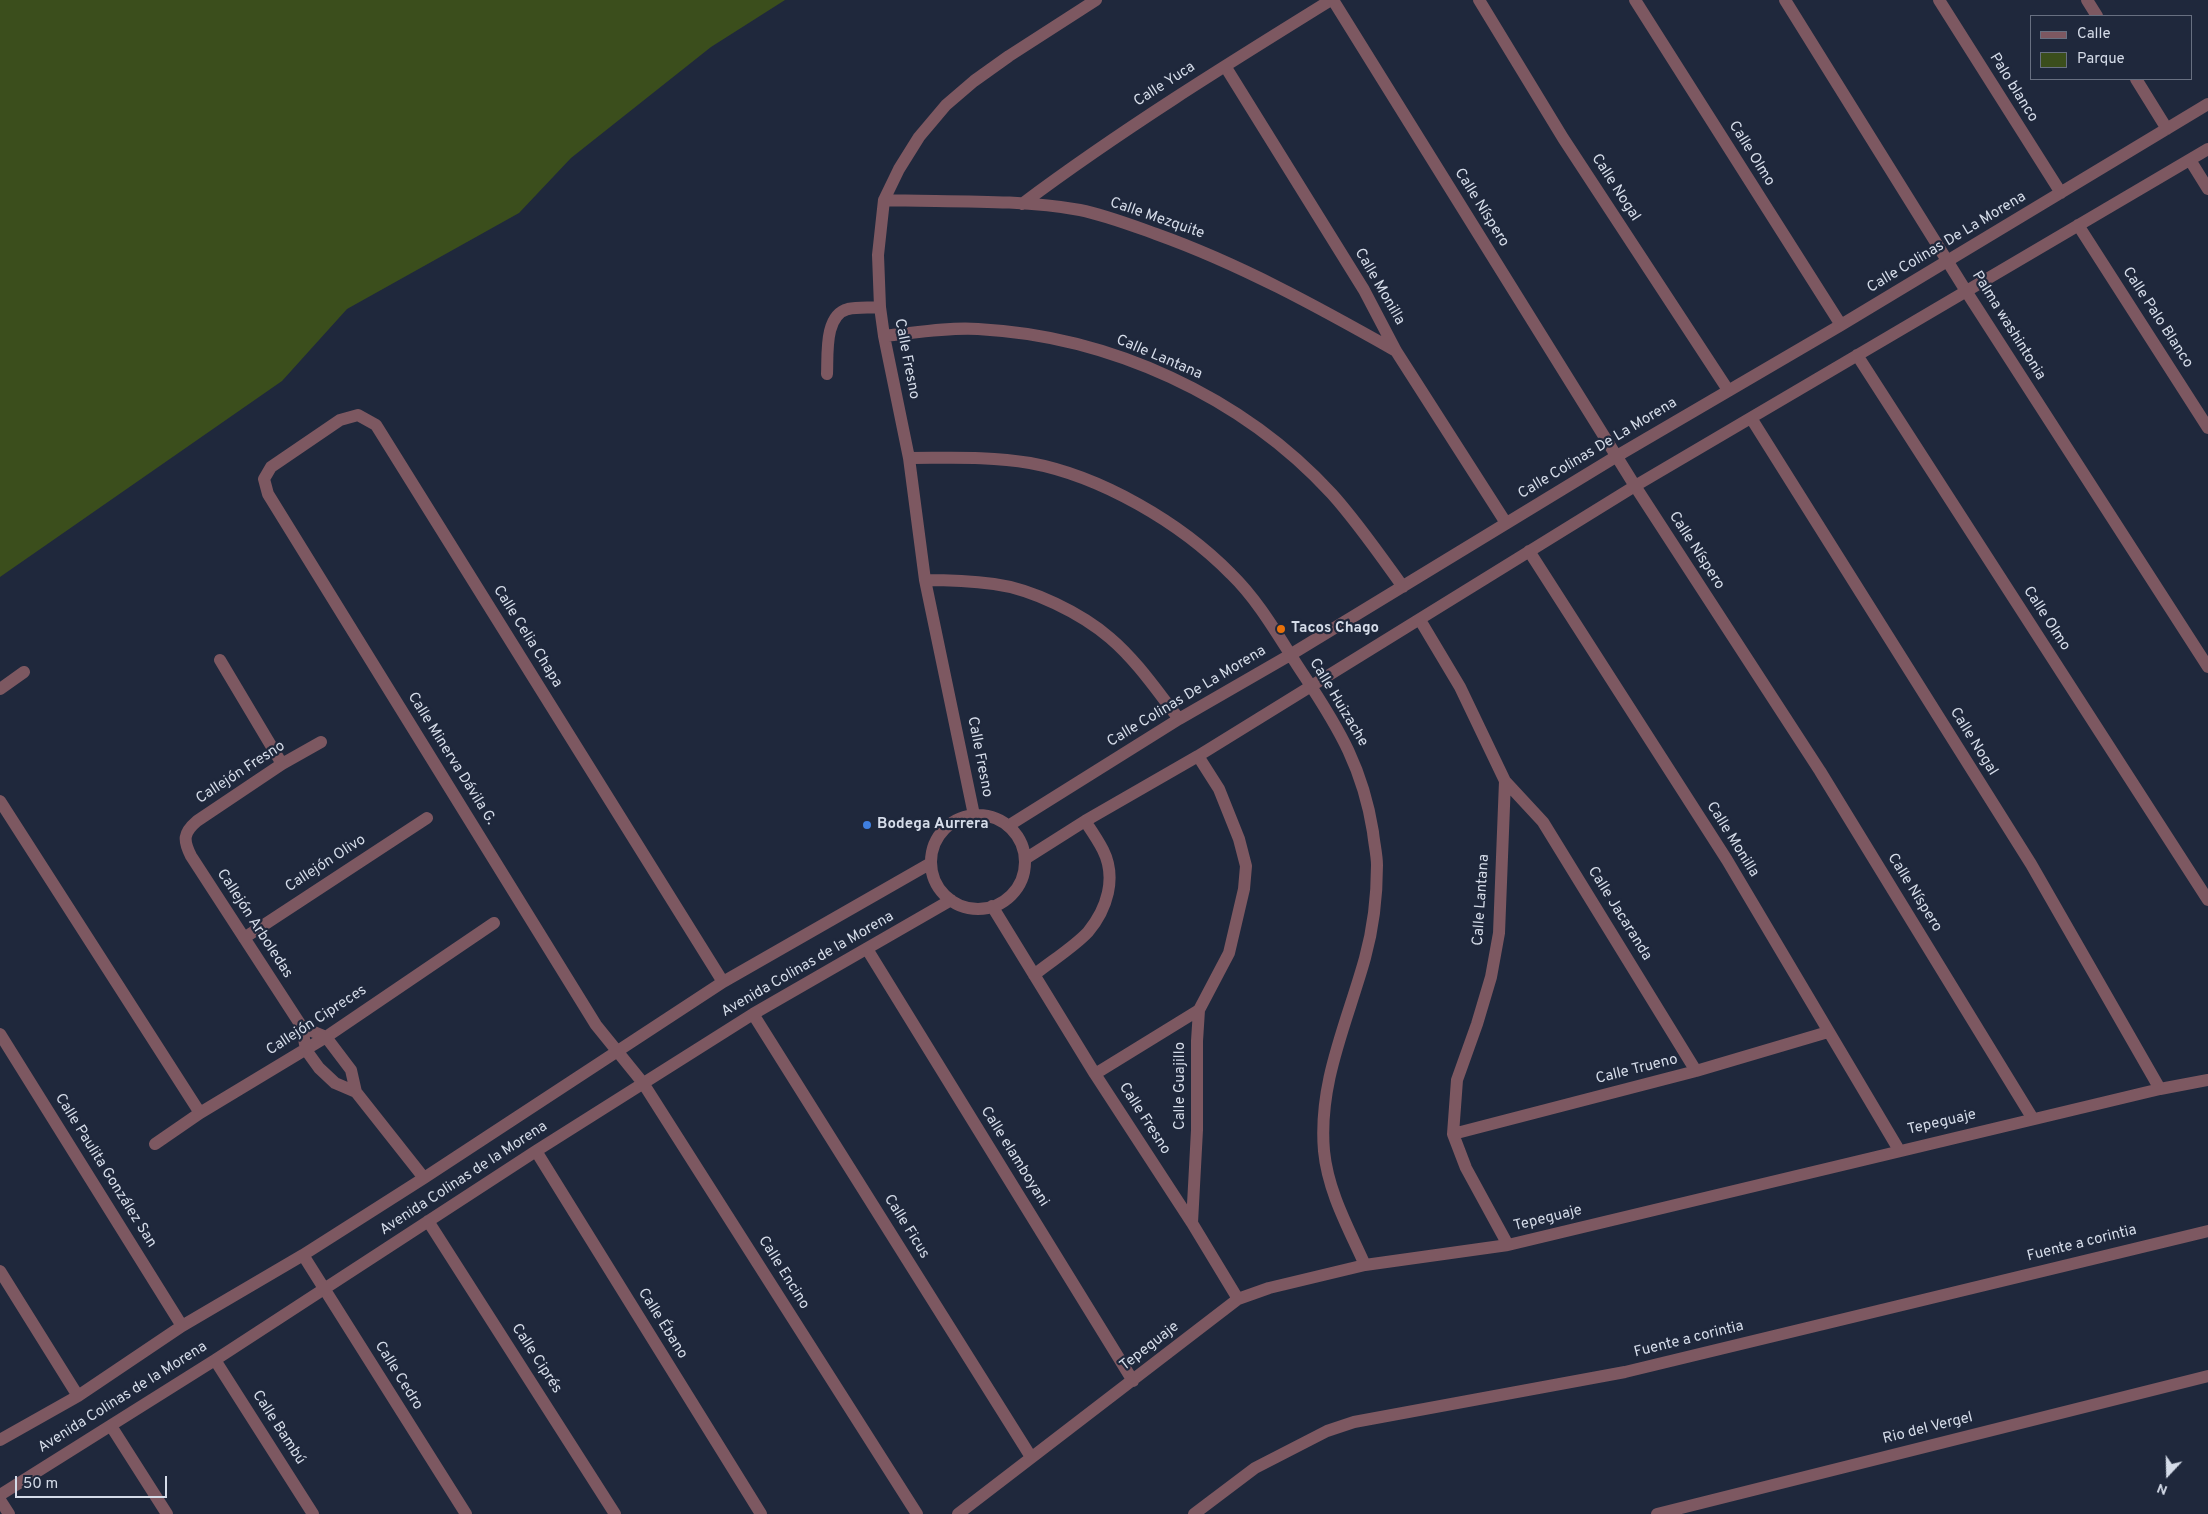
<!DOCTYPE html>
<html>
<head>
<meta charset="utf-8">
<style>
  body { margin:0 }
  #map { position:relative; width:2208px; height:1514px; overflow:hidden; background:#1f283c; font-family:Overpass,sans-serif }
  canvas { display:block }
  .legend { position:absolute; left:2030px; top:15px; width:162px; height:65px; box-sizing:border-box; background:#1f283c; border:1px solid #687081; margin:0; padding:6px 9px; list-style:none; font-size:15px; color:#d5dce9 }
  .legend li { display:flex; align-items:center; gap:10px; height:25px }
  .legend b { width:25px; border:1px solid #687081 }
  .north { position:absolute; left:2143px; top:1449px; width:50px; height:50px; -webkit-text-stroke:4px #1f283c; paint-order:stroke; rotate:201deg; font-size:14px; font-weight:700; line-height:20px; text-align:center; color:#d5dce9 }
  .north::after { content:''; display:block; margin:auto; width:18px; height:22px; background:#d5dce9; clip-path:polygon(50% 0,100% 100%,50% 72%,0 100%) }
  .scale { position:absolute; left:15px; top:1476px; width:152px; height:22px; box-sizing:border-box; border:2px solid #d5dce9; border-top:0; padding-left:6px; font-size:15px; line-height:18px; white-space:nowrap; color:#d5dce9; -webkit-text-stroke:4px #1f283c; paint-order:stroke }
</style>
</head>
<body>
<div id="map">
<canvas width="2208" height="1514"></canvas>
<ul class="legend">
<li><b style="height:6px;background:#7d5861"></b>Calle</li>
<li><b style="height:14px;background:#3b4e1c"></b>Parque</li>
</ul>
<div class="north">N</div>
<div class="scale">50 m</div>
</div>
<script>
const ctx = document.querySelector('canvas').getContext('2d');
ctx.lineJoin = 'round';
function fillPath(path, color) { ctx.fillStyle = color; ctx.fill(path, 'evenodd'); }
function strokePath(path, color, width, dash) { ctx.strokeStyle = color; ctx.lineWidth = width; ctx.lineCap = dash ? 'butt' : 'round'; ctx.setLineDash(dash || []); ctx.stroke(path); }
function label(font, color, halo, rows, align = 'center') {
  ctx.font = font + ' Overpass,sans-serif'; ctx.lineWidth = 4.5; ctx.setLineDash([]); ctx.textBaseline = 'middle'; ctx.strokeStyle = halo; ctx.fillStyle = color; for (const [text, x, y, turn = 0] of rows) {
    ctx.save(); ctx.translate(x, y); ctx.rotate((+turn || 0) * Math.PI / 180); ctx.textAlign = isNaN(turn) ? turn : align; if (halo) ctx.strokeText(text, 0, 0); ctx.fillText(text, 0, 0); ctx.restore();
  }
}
const green = new Path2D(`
  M0 0H785L711 47 571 158 519 213 347 309 282 381 0 577Z`);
const minor = new Path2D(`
  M1333 0 1635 486 1820 771 2033 1119
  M1479 0 1563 138 1728 390
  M1635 0 1841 325
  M1785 0 1966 291 2208 667
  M1939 0 2061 193
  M2087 0 2097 16
  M1225 66 1364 290 1396 351 1506 523
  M2136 79 2167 129
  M2190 160 2208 189
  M884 200C947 202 1019 199 1080 210 1105 215 1131 225 1156 234 1240 264 1318 307 1396 351
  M1022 204C1121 130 1226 65 1331 0
  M2078 225 2208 428
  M884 336C914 333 947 327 978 329 1110 336 1242 396 1332 494 1358 523 1380 555 1403 587
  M1857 355 2208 900
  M827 374C828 355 824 315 848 309 858 307 870 308 880 307
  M1751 418 2031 864 2160 1089
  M909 458C950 458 990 456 1030 463 1101 476 1181 523 1231 574 1261 603 1282 643 1305 677 1340 730 1363 769 1373 832 1374 843 1377 855 1377 865 1377 896 1373 929 1365 958 1347 1023 1318 1083 1324 1151 1328 1192 1349 1229 1365 1265
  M1529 551 1727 860 1899 1150
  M925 580C948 580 971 581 994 584 1032 589 1081 613 1110 638 1137 661 1157 691 1179 719
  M1420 620 1460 687 1505 781 1499 933 1491 977 1477 1024 1457 1080 1453 1134 1466 1168 1508 1245
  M220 660 282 764
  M0 689 24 672
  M321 742 282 764 197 821C183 833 183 840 191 856L302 1027 306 1050 319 1068 335 1083 356 1092
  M1505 781 1543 822 1696 1071
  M0 801 200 1113
  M974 815 925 580 909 458 884 336 880 307 878 255 884 200 899 169 919 137 946 105 974 81 1009 56 1096 0
  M931 862a47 47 0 1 1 94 0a47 47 0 1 1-94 0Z
  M1008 826 1179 719 1290 655 1617 456 1841 325 2208 104
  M1025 859 1085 821 1198 756 1635 486 2208 149
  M992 906 1095 1074 1192 1223 1238 1299
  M244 938 427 818
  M867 949 1133 1381
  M1034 975C1050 962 1074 947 1088 932 1107 909 1117 878 1103 850 1098 840 1091 830 1085 821
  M723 982 376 425 358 415 340 420 271 467 264 479 268 494 596 1025 643 1083 917 1514
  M753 1014 1031 1457
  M302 1027 326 1037 351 1070 356 1092 424 1178
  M0 1034 182 1326
  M1095 1074 1199 1010
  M1453 1134 1696 1071 1828 1032
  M155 1144 200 1113 326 1037 494 923
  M536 1151 761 1514
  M428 1221 615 1514
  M1192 1223 1197 1130V1041L1199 1010 1229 953 1244 889 1246 866 1239 839 1219 789 1198 756
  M303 1255 466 1514
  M0 1271 78 1396
  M215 1360 313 1514
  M111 1426 167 1514
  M0 1440 78 1396 182 1326 303 1255 424 1178 723 982 931 863
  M0 1495 215 1360 536 1151 753 1014 951 900
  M0 1500 9 1514
  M958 1514 1238 1299 1269 1288 1365 1265 1508 1245 2160 1089 2208 1080
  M1194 1514 1255 1468 1327 1431 1354 1422 1625 1372 2208 1231
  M1657 1514 2208 1376`);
const markers = [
  [1281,629,5,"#e8710a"],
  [867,825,5,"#3f7fe0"]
];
const streetNames = [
  ["Calle Yuca",1165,85,-33],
  ["Palo blanco",2013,88,58],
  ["Calle Olmo",1751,154,58],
  ["Calle Nogal",1615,188,57],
  ["Calle Níspero",1481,208,58],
  ["Calle Mezquite",1157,219,19],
  ["Calle Colinas De La Morena",1947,243,-31],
  ["Calle Monilla",1379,287,60],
  ["Calle Palo Blanco",2157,318,57],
  ["Palma washintonia",2008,326,58],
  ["Calle Lantana",1159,358,23],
  ["Calle Fresno",906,359,79],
  ["Calle Colinas De La Morena",1598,449,-31],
  ["Calle Níspero",1696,551,57],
  ["Calle Olmo",2046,619,57],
  ["Calle Celia Chapa",527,637,58],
  ["Calle Colinas De La Morena",1187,697,-31],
  ["Calle Huizache",1338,703,59],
  ["Calle Nogal",1973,742,58],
  ["Calle Fresno",979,757,79],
  ["Calle Minerva Dávila G.",451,759,58],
  ["Callejón Fresno",241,773,-33],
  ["Calle Monilla",1732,840,58],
  ["Callejón Olivo",326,864,-33],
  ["Calle Níspero",1914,893,58],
  ["Calle Lantana",1482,900,-86],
  ["Calle Jacaranda",1619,914,58],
  ["Callejón Arboledas",254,924,57],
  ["Avenida Colinas de la Morena",808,965,-30],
  ["Callejón Cipreces",317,1021,-33],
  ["Calle Trueno",1637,1070,-14],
  ["Calle Guajillo",1181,1086,-90],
  ["Calle Fresno",1144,1119,57],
  ["Tepeguaje",1942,1123,-13],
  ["Calle elamboyani",1014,1157,58],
  ["Calle Paulita González San",105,1171,58],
  ["Avenida Colinas de la Morena",464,1179,-33],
  ["Tepeguaje",1548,1219,-14],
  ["Calle Ficus",906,1227,58],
  ["Fuente a corintia",2082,1244,-14],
  ["Calle Encino",783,1273,58],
  ["Calle Ébano",662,1324,58],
  ["Fuente a corintia",1689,1340,-14],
  ["Tepeguaje",1150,1347,-38],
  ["Calle Ciprés",536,1359,57],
  ["Calle Cedro",398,1376,58],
  ["Avenida Colinas de la Morena",123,1398,-32],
  ["Calle Bambú",278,1428,57],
  ["Rio del Vergel",1928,1429,-14]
];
const poiNames = [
  ["Tacos Chago",1291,629],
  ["Bodega Aurrera",877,825]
];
fillPath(green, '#3b4e1c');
strokePath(minor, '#7d5861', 12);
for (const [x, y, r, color] of markers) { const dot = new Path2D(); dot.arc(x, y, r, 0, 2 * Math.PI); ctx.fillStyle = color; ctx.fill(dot); strokePath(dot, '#1f283c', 2); }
label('15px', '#d5dce9', '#1f283c', streetNames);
label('bold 15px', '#d5dce9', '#1f283c', poiNames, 'left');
</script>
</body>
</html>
